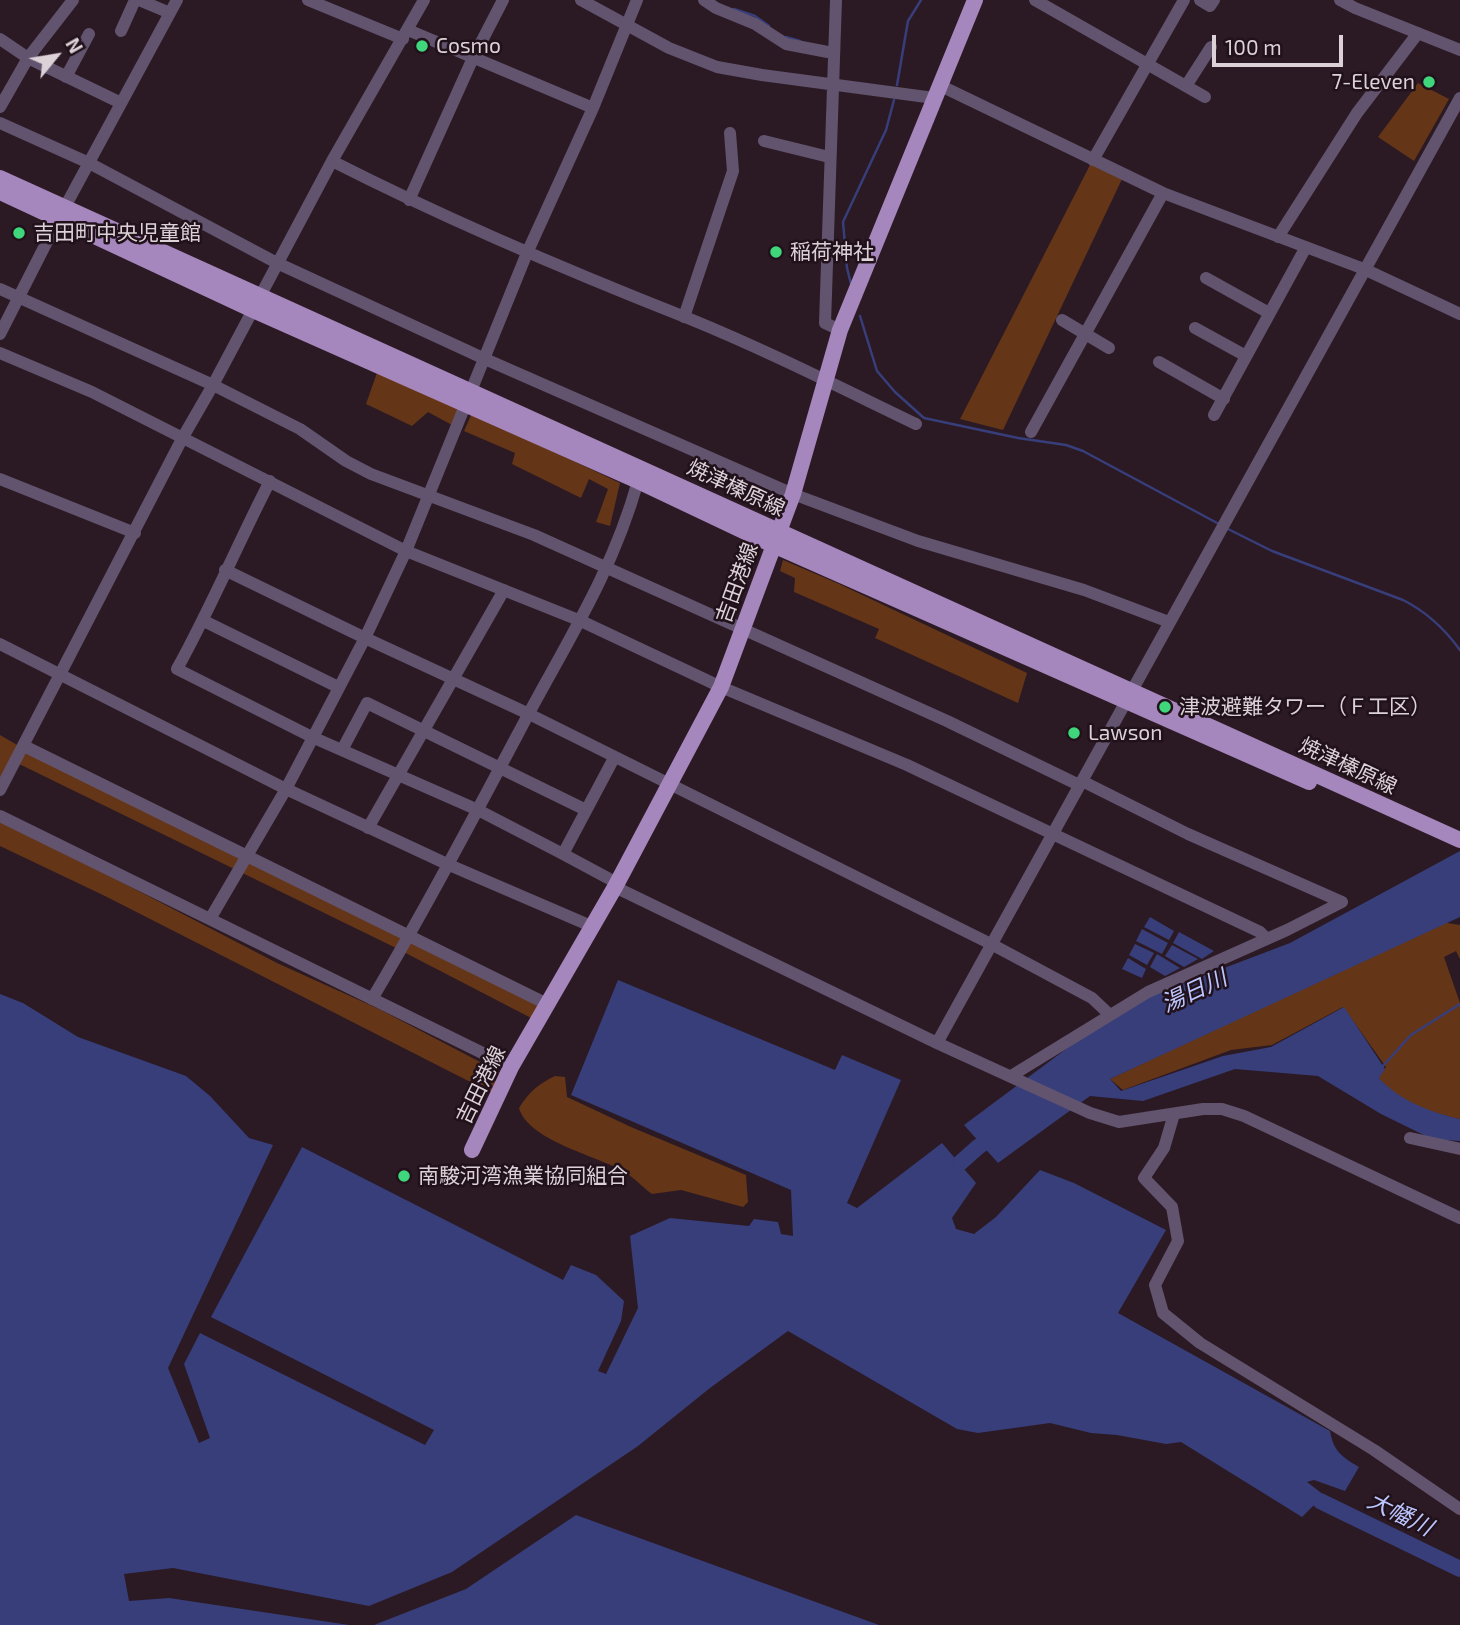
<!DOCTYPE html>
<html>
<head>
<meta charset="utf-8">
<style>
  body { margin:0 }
  #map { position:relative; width:1460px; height:1625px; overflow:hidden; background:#2b1a24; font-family:"Exo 2",sans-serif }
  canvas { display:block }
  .north { position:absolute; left:21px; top:21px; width:70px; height:70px; -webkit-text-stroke:5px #21111a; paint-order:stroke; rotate:60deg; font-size:19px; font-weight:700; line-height:28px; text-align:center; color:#ddd1d8 }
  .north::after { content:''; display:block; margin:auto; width:24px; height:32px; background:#ddd1d8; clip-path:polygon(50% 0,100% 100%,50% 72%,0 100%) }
  .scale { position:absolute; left:1212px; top:35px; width:131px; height:32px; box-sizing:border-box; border:4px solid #ddd1d8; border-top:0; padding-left:9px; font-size:21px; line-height:24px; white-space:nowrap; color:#ddd1d8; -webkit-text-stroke:5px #21111a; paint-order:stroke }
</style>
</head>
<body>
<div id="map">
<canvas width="1460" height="1625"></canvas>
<div class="north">N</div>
<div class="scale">100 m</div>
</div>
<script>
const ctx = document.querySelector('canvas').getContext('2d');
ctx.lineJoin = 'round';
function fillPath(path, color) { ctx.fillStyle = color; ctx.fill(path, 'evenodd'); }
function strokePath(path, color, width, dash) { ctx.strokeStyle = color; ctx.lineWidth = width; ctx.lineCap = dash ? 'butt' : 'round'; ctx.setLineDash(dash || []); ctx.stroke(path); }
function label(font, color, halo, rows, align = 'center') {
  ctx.font = font + ' "Exo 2","Noto Sans JP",sans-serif'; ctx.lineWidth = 5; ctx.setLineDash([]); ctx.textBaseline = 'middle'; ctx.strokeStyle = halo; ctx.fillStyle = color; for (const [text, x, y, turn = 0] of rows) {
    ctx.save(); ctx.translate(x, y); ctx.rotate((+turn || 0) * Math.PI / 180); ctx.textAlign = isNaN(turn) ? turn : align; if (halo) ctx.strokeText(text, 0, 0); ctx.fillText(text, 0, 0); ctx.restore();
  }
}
const green = new Path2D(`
  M1418 83 1449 99 1414 161 1378 137Z
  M1091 163 1123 177 1003 430 960 419Z
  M378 370 460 408 452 425 428 412 412 426 366 404Z
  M472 413 620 483 610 526 596 522 608 489 589 479 581 498 512 464 515 453 464 431Z
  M783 560 837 583 1027 673 1018 703 875 638 879 629 794 592 795 578 780 571Z
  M0 735 19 746 0 780Z
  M24 746 547 1004 537 1021 394 947 15 762Z
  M0 819 277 963 381 1010 501 1073 490 1092 105 896 0 846Z
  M1441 922 1460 925V959L1456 951 1444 957 1460 1003V1119C1434 1114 1394 1101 1378 1078L1386 1067 1343 1007 1272 1045 1231 1050 1123 1090 1110 1079Z
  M555 1076 565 1077 567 1097 631 1127 746 1175 748 1202 743 1207 681 1190 652 1194C642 1187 632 1175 621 1170 594 1155 528 1140 519 1108 529 1092 538 1084 555 1076Z`);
const water = new Path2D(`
  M1460 851V917L1110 1079 1121 1091 1223 1056 1271 1047 1344 1007 1385 1069 1379 1078C1400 1101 1430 1112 1460 1119V1141L1432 1139 1381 1114 1318 1076 1235 1069 1143 1101 1090 1096 998 1163 964 1125 1124 1006 1290 943Z
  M1150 917 1174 931 1169 940 1144 927Z
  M1142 929 1168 943 1162 954 1136 941Z
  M1179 932 1214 951 1202 959 1173 943Z
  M1135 944 1154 953 1147 965 1129 955Z
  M1172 945 1198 959 1184 967 1165 956Z
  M1157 954 1180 968 1165 976 1150 967Z
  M1128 958 1146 969 1142 978 1122 969Z
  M618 980 835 1070 842 1055 901 1080 847 1203 857 1208 942 1143 976 1183 952 1218 956 1229 974 1234 996 1217 1040 1170 1074 1183 1166 1230 1118 1313 1330 1431C1334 1452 1341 1456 1359 1467L1345 1491 1314 1480 1307 1482 1324 1495 1302 1517 1181 1442 1166 1444 1117 1435 1091 1433 1050 1423 978 1433 957 1429 788 1331 710 1388 638 1446 452 1572 369 1606 173 1568 124 1574 129 1601 169 1598 349 1625H0V994L23 1003 78 1037 186 1076 210 1096 249 1138 273 1145 168 1368 199 1443 210 1438 184 1364 200 1333 425 1445 434 1430 211 1317 302 1147 563 1280 571 1265 596 1275 624 1301 621 1321 598 1371 606 1374 638 1308 630 1236 670 1218 749 1226 754 1219 778 1222 781 1234 793 1236 791 1190 571 1095Z
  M576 1515 879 1625H374L466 1589Z`);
const stream = new Path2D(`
  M734 9 755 16 769 26
  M786 37 800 41
  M897 85 908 21 921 0
  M851 284 847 268 843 222 886 130 894 100
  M860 316 877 371 895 392 924 418 1018 438 1066 445 1083 451 1219 524
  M1228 529 1272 551 1403 600C1427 612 1444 628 1460 650
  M1382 1067 1411 1035 1460 1004`);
const river = new Path2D(`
  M960 1163 978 1147 998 1133
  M1320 1501 1460 1569`);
const minor = new Path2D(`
  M139 0 170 13
  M308 0 403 39
  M581 0 669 48 717 67 762 75 934 98
  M704 0 716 8 755 24 786 44 833 53
  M836 0 825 323 840 330
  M1035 0 1205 97
  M1200 0 1210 6 1214 0
  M1340 0 1355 8 1460 50
  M408 30 593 108
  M121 31 135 0
  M0 39 28 58 121 103
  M66 77 89 34
  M939 85 1163 193 1364 269 1460 314
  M1186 86 1211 47
  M0 107 28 58 73 0
  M0 123 89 163 277 263 485 359 793 494 918 541 1084 590 1169 622
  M764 141 829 157
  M1093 160 1184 0
  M332 161C448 220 568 271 690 319 766 350 841 388 916 424
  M409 200 473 58 503 0
  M1278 237 1357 113 1418 33
  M1206 278 1269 313
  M0 289 213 385 300 429 346 461 371 474 534 535 947 721 1079 785
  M684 317 733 171 730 133
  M1062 320 1109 348
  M1195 328 1246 356
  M0 334 59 218 177 0
  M0 353 92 392 406 551 581 621 721 687 907 765 1260 932 1267 939
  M1159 362 1224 399
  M1214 415 1306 247
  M1031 432 1163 193
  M0 479 135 533
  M270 481C238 543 211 608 177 669L312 737 478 810 563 854 614 758
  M225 570 365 638 529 714 993 945 1092 998 1110 1015
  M204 621 338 687
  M0 644 286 789 447 864 591 926
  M24 746 547 1004
  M342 750 367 703 586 810
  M0 790 183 437 213 385 332 161 424 0
  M0 816 511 1067
  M368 828 504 590
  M563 854 617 883
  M615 887 937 1043 1090 1113 1119 1122 1203 1109H1222L1244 1116 1460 1218
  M210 919 286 789 365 638 406 551 527 253 593 108 637 0
  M372 999C427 906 477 811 528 715 571 635 613 570 638 481
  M937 1043 1460 98
  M1011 1076 1148 992 1287 930 1342 902 1188 834 1082 781
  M1174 1114 1164 1148 1144 1178 1172 1207 1178 1241 1155 1285 1163 1313 1200 1343 1374 1450 1460 1509
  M1410 1138 1460 1149`);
const major = new Path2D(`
  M0 178 1460 840
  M0 192 253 310 638 481 773 545 1309 782
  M472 1150 511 1067 615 887 721 687 793 494 840 330 975 0`);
const markers = [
  [422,46,7,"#40d77c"],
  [1429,82,7,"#40d77c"],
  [19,233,7,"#40d77c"],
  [776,252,7,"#40d77c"],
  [1165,707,7,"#40d77c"],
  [1074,733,7,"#40d77c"],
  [404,1176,7,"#40d77c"]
];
const poiNames = [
  ["Cosmo",436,46],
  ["7-Eleven",1415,82,"right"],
  ["吉田町中央児童館",33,233],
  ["稲荷神社",790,252],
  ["津波避難タワー（Ｆ工区）",1179,707],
  ["Lawson",1088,733],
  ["南駿河湾漁業協同組合",418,1176]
];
const streetNames = [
  ["焼津榛原線",736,488,25],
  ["吉田港線",737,583,-70],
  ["焼津榛原線",1348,766,25],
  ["吉田港線",481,1085,-64]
];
const waterNames = [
  ["湯日川",1194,991,-25],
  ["大幡川",1400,1514,26]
];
fillPath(green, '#643517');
fillPath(water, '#373e7a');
strokePath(stream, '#373e7a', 2.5);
strokePath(river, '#373e7a', 16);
strokePath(minor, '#62536e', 12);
strokePath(major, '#a586bd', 16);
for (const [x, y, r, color] of markers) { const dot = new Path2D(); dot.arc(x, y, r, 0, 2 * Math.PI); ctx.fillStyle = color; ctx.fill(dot); strokePath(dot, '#21111a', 2.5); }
label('21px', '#ddd1d8', '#21111a', poiNames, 'left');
label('21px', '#ddd1d8', '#21111a', streetNames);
label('italic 23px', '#bbc6fe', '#21111a', waterNames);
</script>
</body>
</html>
